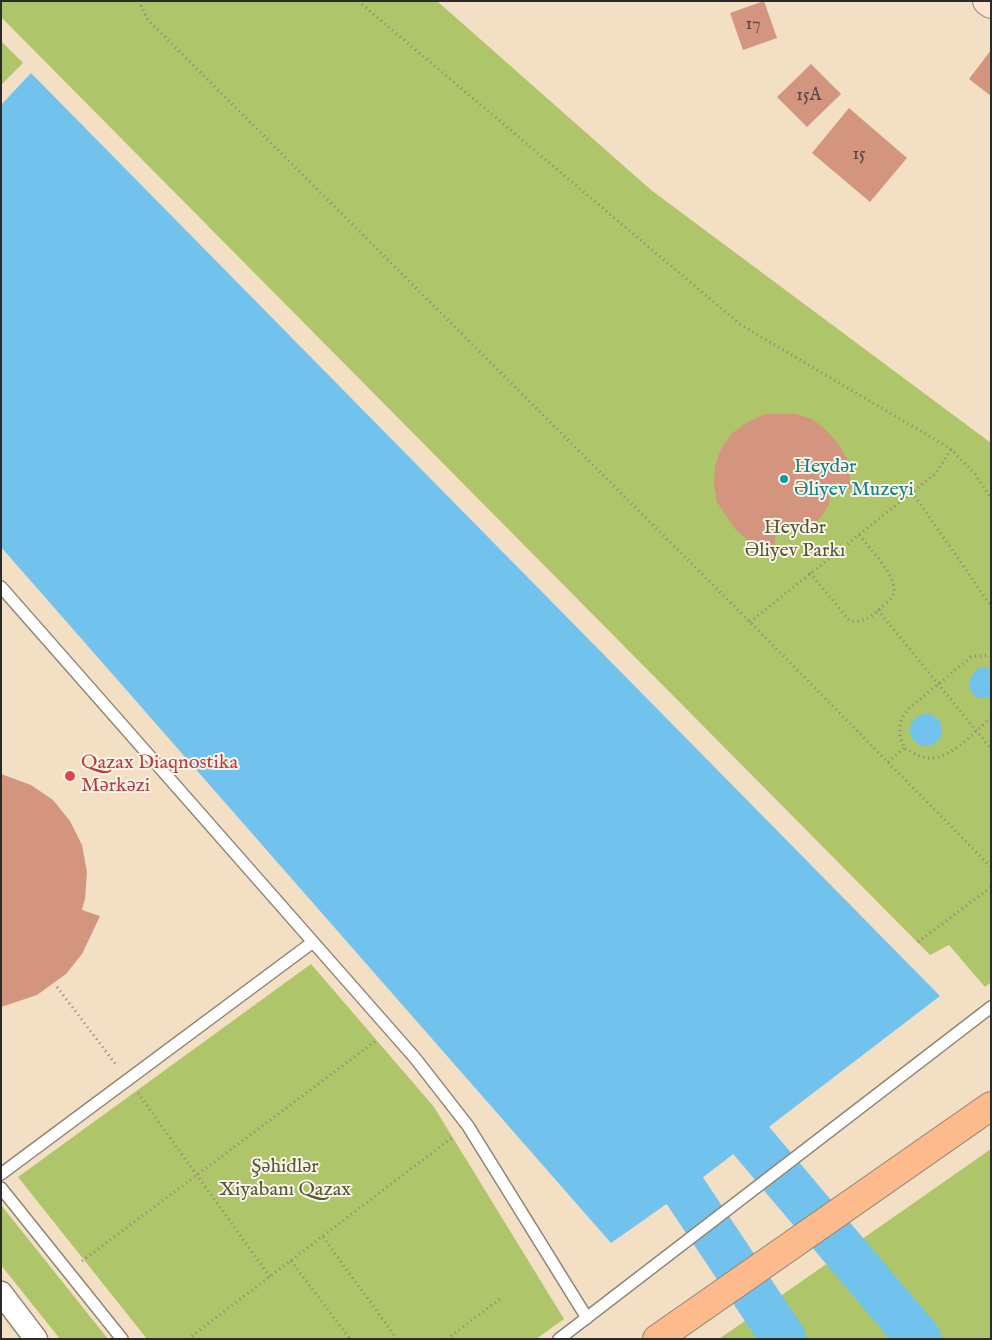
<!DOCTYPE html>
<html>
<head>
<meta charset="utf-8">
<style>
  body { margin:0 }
  #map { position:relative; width:992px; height:1340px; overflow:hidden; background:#f3dfc3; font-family:"IM FELL English",serif }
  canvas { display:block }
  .frame { position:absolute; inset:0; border:2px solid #2b2b2b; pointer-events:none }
</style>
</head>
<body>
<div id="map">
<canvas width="992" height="1340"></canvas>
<div class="frame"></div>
</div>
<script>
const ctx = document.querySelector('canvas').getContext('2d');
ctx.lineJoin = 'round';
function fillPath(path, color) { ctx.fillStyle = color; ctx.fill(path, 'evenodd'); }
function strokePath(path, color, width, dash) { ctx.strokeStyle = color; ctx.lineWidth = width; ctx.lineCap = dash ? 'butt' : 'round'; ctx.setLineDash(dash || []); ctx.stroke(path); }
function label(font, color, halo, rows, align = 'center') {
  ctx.font = font + ' "IM FELL English",serif'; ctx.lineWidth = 4; ctx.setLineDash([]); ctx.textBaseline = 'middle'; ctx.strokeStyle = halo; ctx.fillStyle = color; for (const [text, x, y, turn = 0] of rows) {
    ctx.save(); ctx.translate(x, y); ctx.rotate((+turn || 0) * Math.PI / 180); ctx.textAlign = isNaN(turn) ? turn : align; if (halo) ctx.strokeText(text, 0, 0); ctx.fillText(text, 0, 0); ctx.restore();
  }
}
const green = new Path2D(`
  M1 1H437L651 190 991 443V982L985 987 949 945 930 955 1 17Z
  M1 41 23 63 1 85Z
  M311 964 434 1107 564 1319 536 1339H147L18 1177Z
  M991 1149V1339H719Z
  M1 1205 108 1339H60L1 1265Z`);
const water = new Path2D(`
  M31 73 940 996 685 1191 611 1243 1 547V105Z
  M981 667 991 668V696C971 706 960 679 981 667Z
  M910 730a16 16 0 1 1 32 0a16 16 0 1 1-32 0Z`);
const river = new Path2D(`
  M712 1094 919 1339
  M685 1191 784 1339`);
const building = new Path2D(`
  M764 1 777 38 743 50 730 13Z
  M991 50V96L969 79Z
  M811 64 841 94 807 127 777 97Z
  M849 108 907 158 870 202 812 153Z
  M765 414H796L812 419 826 430 840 446 849 463 851 489 831 487 829 504 822 516 814 524 788 532 776 531 774 552 747 540 735 529 717 502 714 485 715 466 720 451 731 434 746 423Z
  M1 774 31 785 53 800 70 821 82 845 87 872 85 899 82 910 100 916 82 954 66 974 37 995 1 1007Z`);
const path = new Path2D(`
  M144 1 141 6 148 20 750 622 991 867
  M358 1 741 325 951 449 975 474 991 498
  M912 492 991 606
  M810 573 850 621C864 622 871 617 881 608 884 605 890 601 892 597 902 580 869 548 859 535
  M878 610 991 749
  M750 622 936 473 951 449
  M991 655 971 657 907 710 900 723V736L904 748C910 751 916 755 922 757 947 765 973 732 991 718
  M888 762 904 748
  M918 942 991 887
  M57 987 117 1066
  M138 1093 270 1277
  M323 1237 397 1339
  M82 1261 377 1040
  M291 1261 350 1339
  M188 1339 454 1136
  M447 1339 501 1298`);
const service = new Path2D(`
  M1 587 415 1058 468 1126 587 1318
  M1 1174 313 942
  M1 1188 122 1339
  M559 1339 991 1007`);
const minor = new Path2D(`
  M1 1293 36 1339`);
const secondary = new Path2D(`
  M987 1 991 4`);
const primary = new Path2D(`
  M657 1339 991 1106`);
const markers = [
  [784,479,5,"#0f9aa8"],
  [70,776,6,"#e0444e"]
];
const numberNames = [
  ["17",753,25],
  ["15A",809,96],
  ["15",859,155]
];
const cultureNames = [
  ["Heydər",794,468],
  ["Əliyev Muzeyi",794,491]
];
const parkNames = [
  ["Heydər",795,529],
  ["Əliyev Parkı",795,552],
  ["Şəhidlər",285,1168],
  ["Xiyabanı Qazax",285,1191]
];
const healthNames = [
  ["Qazax Diaqnostika",81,764],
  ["Mərkəzi",81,787]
];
fillPath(green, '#afc569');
fillPath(water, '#71c3ed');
strokePath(river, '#71c3ed', 45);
fillPath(building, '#d4957f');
strokePath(service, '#8f8577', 14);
strokePath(minor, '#8f8577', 25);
strokePath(secondary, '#8f8577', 30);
strokePath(primary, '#8f8577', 30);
strokePath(path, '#8f8577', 3, [1, 4]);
strokePath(service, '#fff', 11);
strokePath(minor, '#fff', 22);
strokePath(secondary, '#fee3d1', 28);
strokePath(primary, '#fcba8d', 28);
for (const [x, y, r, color] of markers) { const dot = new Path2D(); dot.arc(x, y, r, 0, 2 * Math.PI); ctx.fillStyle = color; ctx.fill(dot); strokePath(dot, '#fcf5e5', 2); }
label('18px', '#554640', null, numberNames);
label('20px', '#0d838f', '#fcf5e5', cultureNames, 'left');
label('20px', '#53593e', '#fcf5e5', parkNames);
label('20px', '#be3a42', '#fcf5e5', healthNames, 'left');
</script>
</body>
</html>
